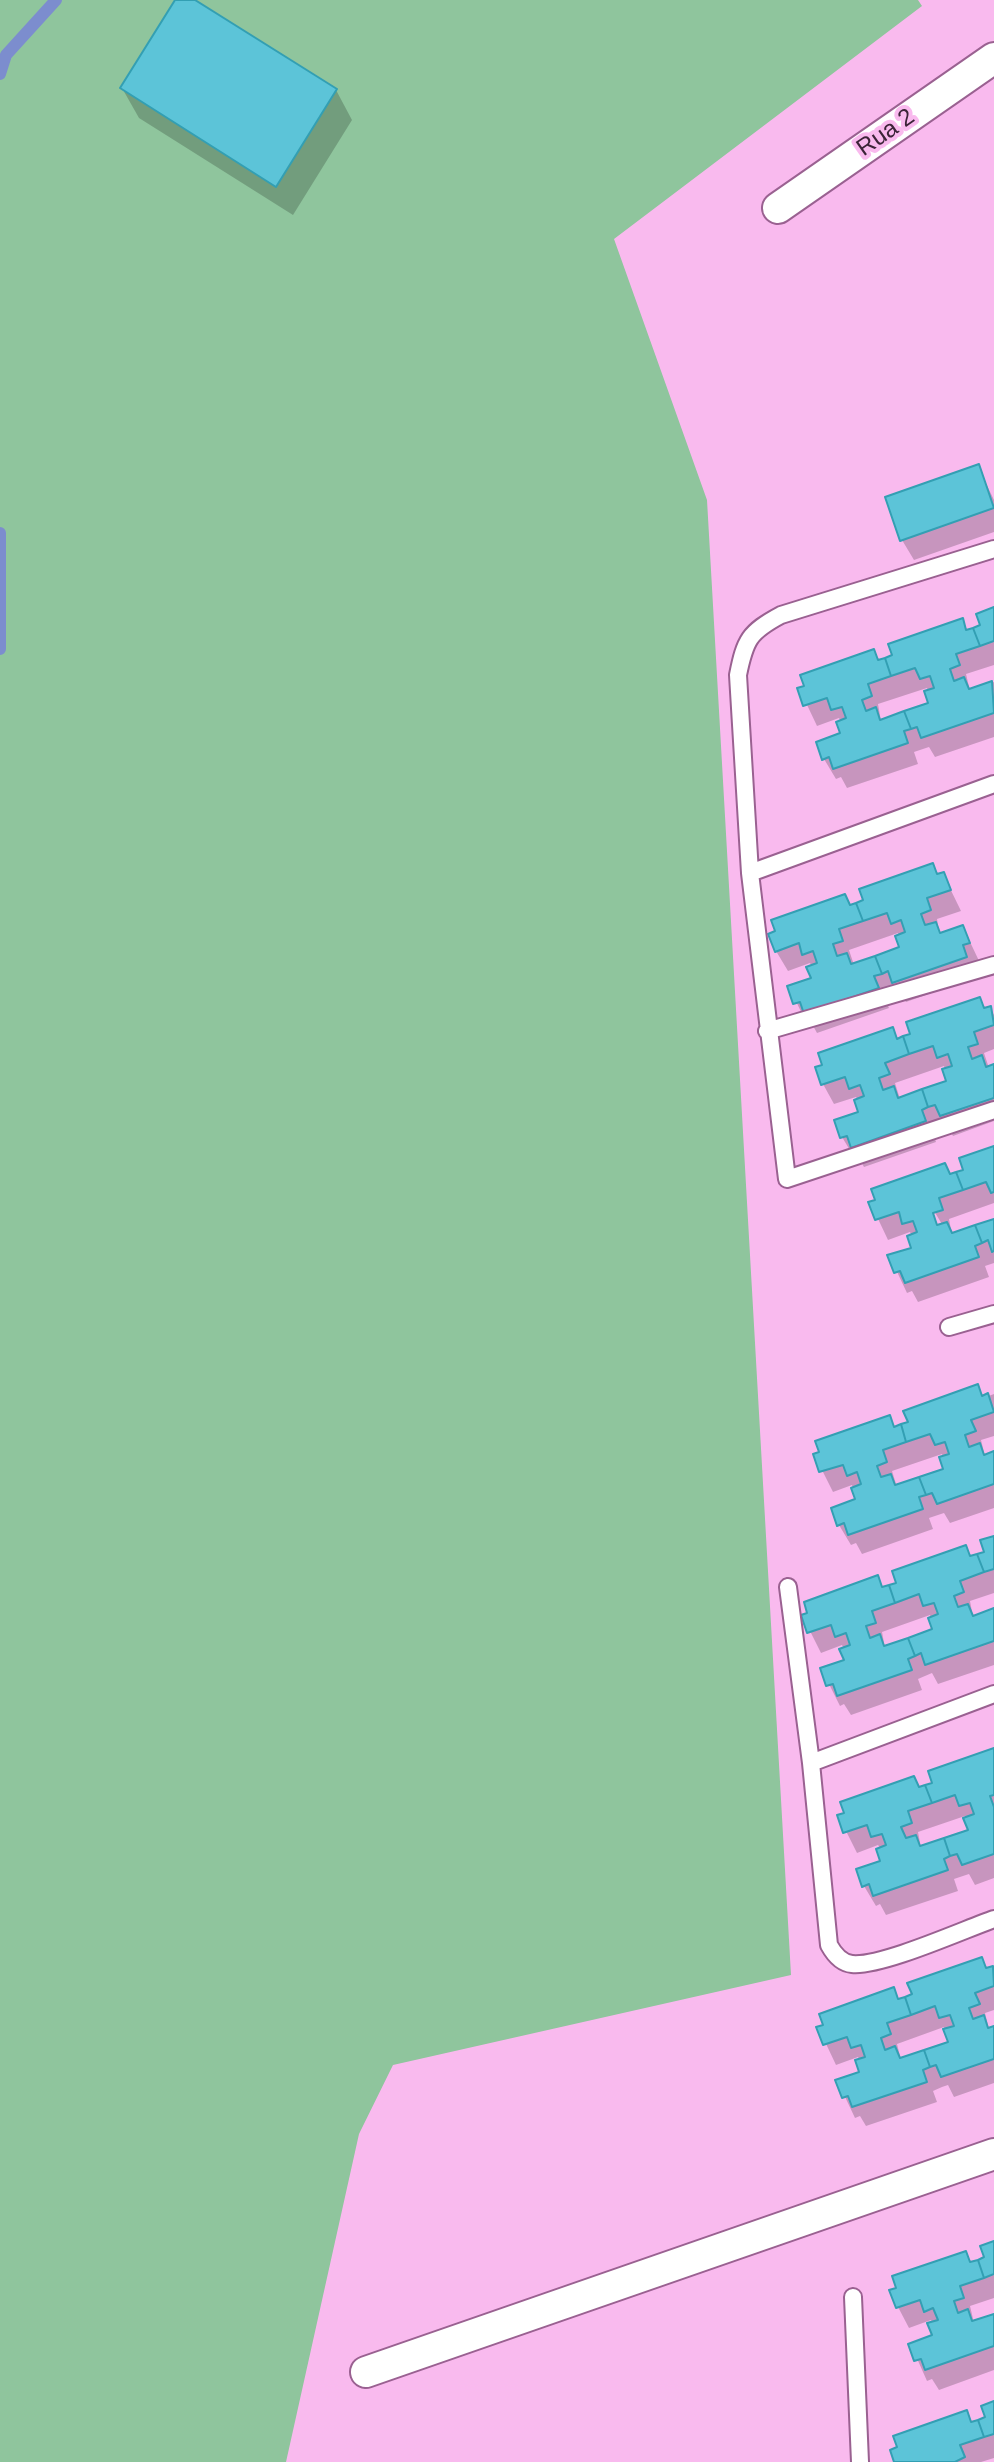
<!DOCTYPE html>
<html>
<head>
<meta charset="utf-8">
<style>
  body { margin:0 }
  canvas { display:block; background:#f9baee }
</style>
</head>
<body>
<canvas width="994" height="2462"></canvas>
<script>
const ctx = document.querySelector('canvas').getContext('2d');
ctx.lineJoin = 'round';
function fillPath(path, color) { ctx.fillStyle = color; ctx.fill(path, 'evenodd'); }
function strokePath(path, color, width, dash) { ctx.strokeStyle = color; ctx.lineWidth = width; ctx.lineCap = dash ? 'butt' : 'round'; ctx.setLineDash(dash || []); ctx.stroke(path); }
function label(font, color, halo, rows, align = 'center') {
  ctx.font = font + ' Helvetica,sans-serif'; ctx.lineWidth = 8; ctx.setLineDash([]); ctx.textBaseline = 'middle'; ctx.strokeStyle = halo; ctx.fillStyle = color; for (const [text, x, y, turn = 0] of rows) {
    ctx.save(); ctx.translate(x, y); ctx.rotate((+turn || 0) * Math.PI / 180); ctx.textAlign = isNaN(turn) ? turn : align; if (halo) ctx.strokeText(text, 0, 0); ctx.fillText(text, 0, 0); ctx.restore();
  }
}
const green = new Path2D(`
  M0 0H918L922 6 614 239 707 500 791 1975 393 2065 359 2134 286 2462H0Z`);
const shadow = new Path2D(`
  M177 0H191L336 90 352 120 293 215 139 118 122 88Z
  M978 467 994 500V532L914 560 902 540Z
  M994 610V665L966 674 970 691 994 682V737L935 757 929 747 914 752 918 764 847 788 841 777 836 779 824 759 842 735 841 722 839 718 817 726 800 690 873 651 880 662 962 620 968 631 983 627ZM927 688 931 704 881 721 878 704Z
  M932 865 938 876 943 874 961 911 937 919 939 931 941 935 963 927 980 963 977 977 906 1002 899 992 884 997 889 1008 817 1033 811 1022 807 1024 789 987 813 979 812 967 810 963 788 971 776 951ZM898 933 902 949 854 965 849 950Z
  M979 999 985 1010 990 1008 994 1015V1049L984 1053 989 1068 994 1066V1121L953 1136 947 1125 932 1130 936 1142 864 1167 858 1156 854 1157 842 1137 860 1113 858 1100 856 1097 834 1104 823 1084 892 1030 898 1041ZM944 1066 948 1082 900 1099 895 1083Z
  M994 1148V1203L949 1219 952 1235 994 1221V1263L985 1266 989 1277 918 1302 912 1291 907 1293 890 1257 913 1249 912 1236 910 1232 888 1240 871 1204 966 1171ZM930 1204 943 1226H938L926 1206Z
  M977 1387 983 1398 994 1394V1436L981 1440 985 1456 994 1453V1508L950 1523 944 1513 929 1518 933 1529 862 1554 856 1543 851 1545 839 1525 857 1501 852 1485 833 1492 815 1456 889 1417 895 1428 901 1426ZM942 1454 946 1470 897 1487 892 1471Z
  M994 1538V1593L970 1601 973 1617 994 1610V1665L938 1684 932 1673 918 1679 922 1690 851 1715 844 1704 840 1706 822 1670 846 1661 844 1649 842 1645 821 1653 803 1617 877 1578 884 1589 965 1548 971 1558 987 1553ZM930 1615 935 1631 885 1648 882 1632Z
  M994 1750V1878L975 1885 969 1874 954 1879 958 1891 886 1915 880 1904 876 1906 864 1886 882 1862 881 1849 878 1845 857 1853 839 1817 934 1784ZM965 1816 970 1831 921 1848 918 1832Z
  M981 1959 988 1970 994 1968V2010L985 2013 989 2029 994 2028V2083L954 2097 948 2085 942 2087 933 2091 937 2102 866 2126 860 2116 855 2118 838 2082 862 2073 860 2061 858 2057 836 2065 819 2029 893 1990 899 2001ZM944 2027 950 2043 901 2060 897 2044Z
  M994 2244V2298L970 2306 974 2323 994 2316V2370L939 2390 932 2379 927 2381 911 2345 935 2337 933 2324 931 2320 909 2328 898 2307 966 2253 972 2264 987 2259Z
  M994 2403V2458L981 2462H896L966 2412 973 2423 988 2418Z`);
const stream = new Path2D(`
  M0 74 6 55 56 0
  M0 533V649`);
const building = new Path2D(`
  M175 0H195L337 89 276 187 120 88Z
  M979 464 994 508 900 541 885 497Z
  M994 607V641L980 646 973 628 980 625 976 614Z
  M963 618 966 630 973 628 980 646 956 654 960 665 950 669 954 681 964 677 969 689 992 681 994 713 921 738 917 727 911 729 904 711 928 703 924 691 934 688 930 676 920 679 915 668 891 676 885 658 892 655 888 644Z
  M874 649 878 660 885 658 891 676 868 684 872 696 862 700 866 711 876 707 880 720 904 711 911 729 904 731 908 743 833 769 829 757 822 760 816 742 840 733 836 722 846 718 842 707 831 710 827 698 803 706 797 688 804 686 800 675Z
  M933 863 937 874 944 872 951 890 927 898 931 910 921 914 925 925 936 922 940 933 963 925 970 943 963 945 967 957 892 983 888 971 882 974 875 956 899 947 895 936 905 932 901 920 891 924 887 913 863 921 856 903 863 900 859 889Z
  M845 894 850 905 856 903 863 921 839 929 843 941 833 944 837 956 847 953 851 964 875 956 882 974 874 976 879 988 804 1014 800 1002 793 1004 787 986 811 978 806 967 817 963 813 951 802 955 799 943 775 952 768 934 775 931 771 920Z
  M980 997 984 1008 991 1006 994 1025 974 1032 978 1044 968 1047 972 1059 982 1055 986 1067 994 1064V1098L940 1116 935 1105 928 1107 922 1089 946 1081 942 1069 952 1066 948 1054 937 1058 933 1046 909 1054 903 1036 910 1034 906 1022Z
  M893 1027 897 1039 903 1036 909 1054 885 1063 890 1074 879 1078 883 1090 894 1086 898 1098 922 1089 928 1107 922 1110 926 1121 851 1148 847 1136 840 1138 834 1120 858 1112 854 1100 864 1096 860 1085 849 1089 845 1077 821 1085 815 1067 822 1065 818 1053Z
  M994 1146V1192L991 1193 986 1182 963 1190 956 1172 963 1170 959 1158Z
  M945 1163 950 1174 956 1172 963 1190 939 1198 943 1210 933 1213 937 1225 947 1222 952 1233 975 1225 982 1243 975 1246 979 1257 905 1283 900 1271 894 1273 887 1255 911 1248 907 1236 917 1232 913 1221 902 1224 899 1212 875 1220 868 1202 875 1200 871 1189Z
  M994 1219V1251L992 1252 988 1240 982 1243 975 1225Z
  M978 1384 982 1396 988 1393 994 1412 971 1420 976 1431 965 1435 969 1447 980 1443 984 1455 994 1451V1484L937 1504 932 1493 926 1495 919 1477 943 1469 939 1457 949 1454 945 1442 935 1445 930 1434 906 1442 901 1424 908 1422 903 1411Z
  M890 1415 894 1427 901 1424 906 1442 883 1450 887 1462 877 1466 881 1477 891 1474 895 1485 919 1477 926 1495 919 1497 923 1509 848 1535 844 1523 837 1526 831 1508 855 1499 851 1488 861 1484 857 1472 847 1476 843 1465 819 1472 813 1454 819 1452 815 1441Z
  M994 1536V1569L984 1572 977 1554 984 1552 980 1540Z
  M966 1545 970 1556 977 1554 984 1572 960 1581 964 1592 954 1596 958 1607 968 1604 973 1616 994 1608V1641L925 1665 921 1653 915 1656 908 1638 932 1629 928 1618 938 1614 934 1603 923 1606 919 1594 895 1603 889 1585 896 1583 892 1571Z
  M878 1575 882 1587 889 1585 895 1603 872 1611 876 1623 866 1626 870 1638 880 1634 884 1646 908 1638 915 1656 908 1659 912 1670 837 1696 833 1684 826 1686 820 1668 844 1660 839 1649 850 1645 846 1633 835 1637 831 1625 807 1633 801 1615 807 1613 804 1602Z
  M994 1748V1795L990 1796 994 1807V1854L962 1865 957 1854 950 1856 944 1838 968 1830 963 1818 974 1814 970 1803 959 1806 955 1795 932 1803 925 1785 932 1783 928 1771Z
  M914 1776 919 1787 925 1785 932 1803 908 1811 912 1823 901 1827 906 1838 916 1835 920 1846 944 1838 950 1856 944 1859 948 1870 873 1896 869 1884 862 1887 856 1869 880 1861 876 1849 886 1845 882 1834 871 1837 867 1825 843 1833 837 1815 844 1813 840 1802Z
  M982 1957 986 1968 993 1966 994 1986 975 1993 980 2004 969 2008 973 2019 984 2015 988 2028 994 2026V2059L941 2077 936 2065 930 2067 924 2050 948 2042 943 2029 954 2026 950 2015 939 2018 935 2006 911 2015 905 1997 912 1994 907 1983Z
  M894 1987 898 1999 905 1997 911 2015 887 2023 891 2034 881 2038 885 2050 895 2046 900 2058 924 2050 930 2067 923 2070 927 2082 852 2107 848 2096 842 2098 835 2080 859 2072 855 2060 865 2057 861 2045 851 2048 847 2037 823 2045 816 2027 823 2025 819 2014Z
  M994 2241V2274L984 2278 978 2260 984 2257 980 2246Z
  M966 2251 970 2262 978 2260 984 2278 960 2286 964 2298 954 2301 958 2313 968 2309 972 2321 994 2314V2346L925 2370 921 2359 914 2361 908 2344 932 2335 927 2323 938 2320 933 2308 924 2312 920 2300 896 2308 889 2290 896 2288 892 2276Z
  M994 2401V2434L984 2437 978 2420 985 2417 981 2406Z
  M967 2410 971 2422 978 2420 984 2437 960 2445 965 2457 955 2462H894L890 2450 897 2447 893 2436Z`);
const service = new Path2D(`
  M994 549 781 615C749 632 745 640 738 675L750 873 787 1179 994 1110
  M750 873 994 784
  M767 1031 994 965
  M949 1327 994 1314
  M788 1587 811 1763 829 1945C834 1954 841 1963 852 1964 881 1967 963 1930 994 1919
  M811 1763 994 1694
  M853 2297 860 2462`);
const minor = new Path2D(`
  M778 208 994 58
  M366 2372 994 2154`);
const streetNames = [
  ["Rua 2",886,133,-35]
];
fillPath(green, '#8fc59d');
fillPath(shadow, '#0003');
strokePath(stream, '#7c8dce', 12);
fillPath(building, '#5cc4d8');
strokePath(building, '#339fb3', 2);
strokePath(service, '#9a6191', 20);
strokePath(minor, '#9a6191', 34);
strokePath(service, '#fff', 16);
strokePath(minor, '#fff', 30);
label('24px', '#3c2438', '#f9baee', streetNames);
</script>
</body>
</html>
